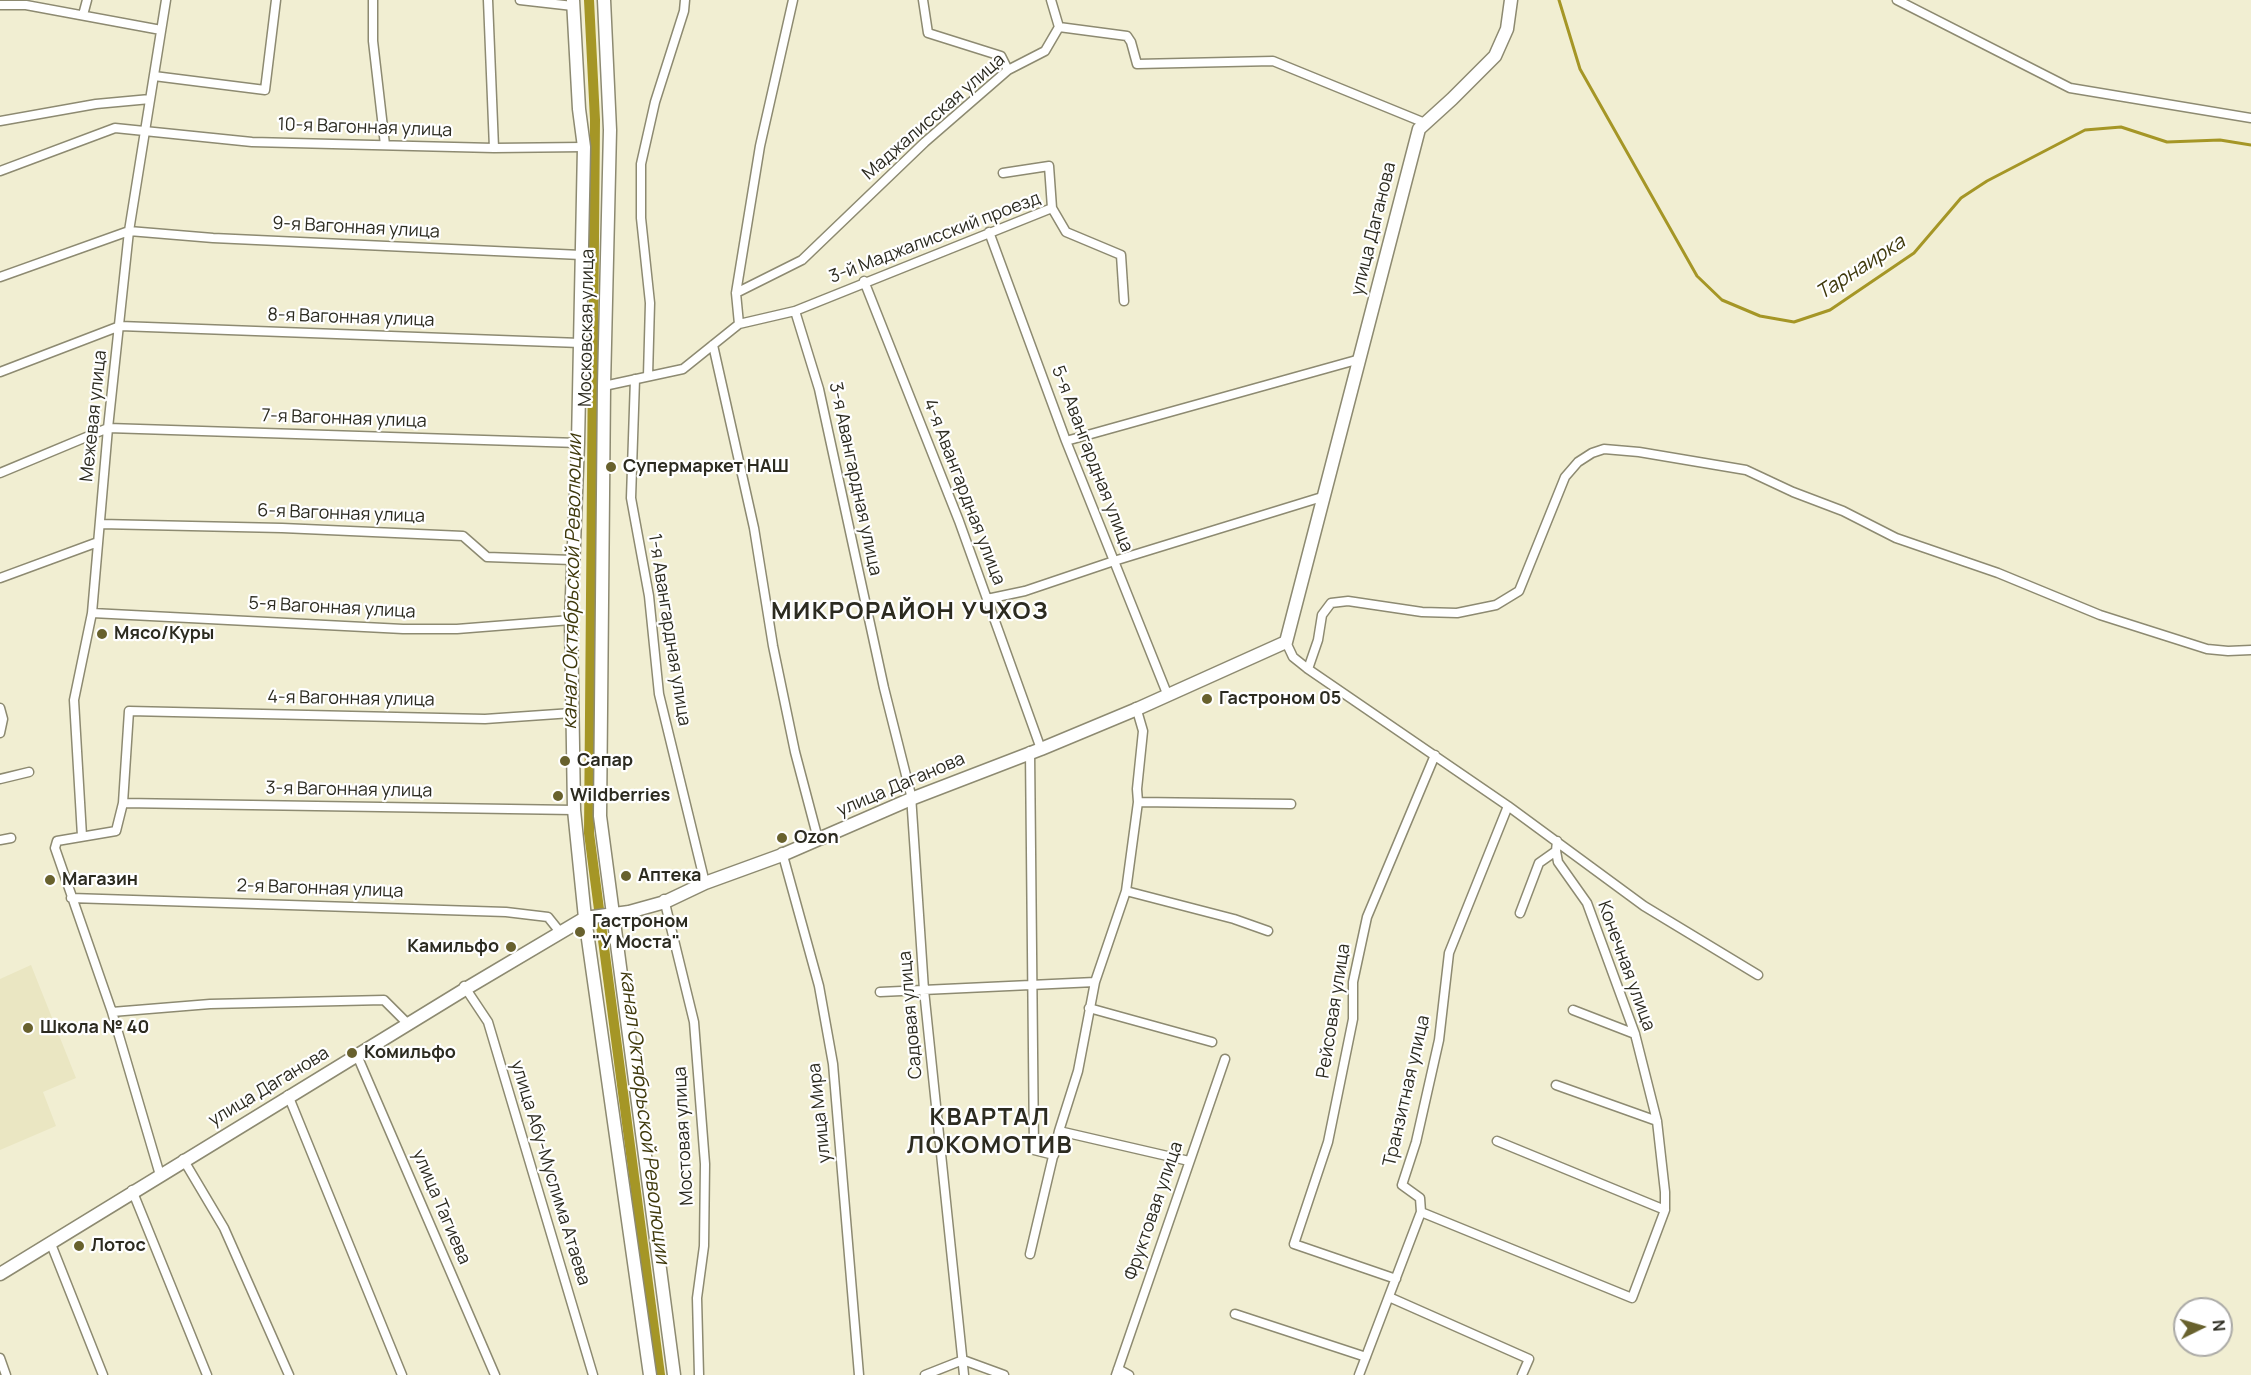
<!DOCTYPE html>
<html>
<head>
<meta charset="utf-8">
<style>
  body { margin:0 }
  #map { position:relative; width:2251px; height:1375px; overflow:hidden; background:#f1eed2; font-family:Manrope,sans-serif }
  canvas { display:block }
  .north { position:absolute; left:2173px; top:1297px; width:60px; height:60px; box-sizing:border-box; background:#fff; border:2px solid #abaaa6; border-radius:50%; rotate:85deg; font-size:16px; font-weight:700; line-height:24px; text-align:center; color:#2c2b20 }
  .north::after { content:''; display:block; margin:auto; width:21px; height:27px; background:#68612d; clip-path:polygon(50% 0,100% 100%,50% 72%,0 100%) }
</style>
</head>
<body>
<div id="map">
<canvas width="2251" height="1375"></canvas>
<div class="north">N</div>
</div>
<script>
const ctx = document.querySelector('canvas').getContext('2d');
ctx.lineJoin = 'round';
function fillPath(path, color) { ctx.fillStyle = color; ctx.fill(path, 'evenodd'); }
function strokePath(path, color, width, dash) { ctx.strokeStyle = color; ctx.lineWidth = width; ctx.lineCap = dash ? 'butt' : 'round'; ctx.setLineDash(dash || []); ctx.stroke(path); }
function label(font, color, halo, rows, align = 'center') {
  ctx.font = font + ' Manrope,sans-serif'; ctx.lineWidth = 4.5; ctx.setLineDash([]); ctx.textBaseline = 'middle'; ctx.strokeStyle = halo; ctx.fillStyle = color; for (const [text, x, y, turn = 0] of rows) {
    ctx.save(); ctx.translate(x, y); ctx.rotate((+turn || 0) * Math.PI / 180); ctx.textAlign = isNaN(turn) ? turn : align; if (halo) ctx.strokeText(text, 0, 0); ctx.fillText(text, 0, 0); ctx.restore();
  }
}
const built = new Path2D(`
  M31 965 76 1078 43 1092 56 1126 0 1150V979Z`);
const stream = new Path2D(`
  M1559 0 1580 69 1697 276 1722 300 1760 316 1794 322 1830 310 1914 253 1961 198 1987 181 2085 130 2121 127 2167 142 2220 140 2251 145`);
const canal = new Path2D(`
  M589 0 595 120 589 833 660 1375`);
const street = new Path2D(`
  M373 0V41L385 145
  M488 0 494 148
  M520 0 573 6
  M923 0 928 33 1001 56 1008 70
  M1051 0 1059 27
  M1897 0 2070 88 2251 118
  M0 5H26L161 30
  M83 15 87 0
  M154 76 265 90 276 0
  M0 121 96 104 150 99
  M0 171 115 128 252 142 494 148 584 147
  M1003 173 1049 166 1052 208
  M989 232 1066 441 1168 696
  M0 277 129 231 213 238 581 255
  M864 281 959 521 1041 749
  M736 293 802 260 925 142 1008 70 1045 51 1059 27 1127 36 1131 42 1137 64 1273 61 1425 123
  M795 311 819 389 884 688 911 795 924 990 964 1375
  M739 324 795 311 1052 208 1066 232 1121 255 1124 301
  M739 324 736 293 760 146 793 0
  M713 345 754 528 773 646 795 752 818 839
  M0 372 120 326 580 343
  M648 376 650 303 641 218V164L655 102 684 11 685 0
  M635 379 631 498 649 596 659 694 705 883
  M604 386 683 369 739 324
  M1066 441 1360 359
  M0 473 108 428 578 443
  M100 524 282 528 463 536 487 557 572 560
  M0 578 98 542
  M987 599 1025 591 1114 561 1322 497
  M92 613 403 629H457L571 620
  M1285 640 1293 657 1308 669 1508 806 1644 906 1758 975
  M1308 669 1318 640 1322 615 1331 603 1348 601 1422 612 1457 613 1496 605 1519 591 1565 477 1578 462 1592 453 1604 449 1639 452 1746 470 1793 492 1843 511 1896 538 1998 573 2100 615 2207 649 2228 651 2251 650
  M0 708 3 719 0 733
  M1030 751 1034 1150 1054 1155
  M0 779 29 772
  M1138 802 1291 804
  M123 803 574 810
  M82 836 74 700 92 613 108 428 129 231 166 0
  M0 840 11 838
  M782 852 819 986 833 1064 859 1375
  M1126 891 1234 919 1268 931
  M71 898 506 912 548 917 560 932
  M664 899 694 1022 705 1164 704 1246 697 1298 699 1375
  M1520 913 1539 863 1556 851
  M464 986 488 1022 593 1375
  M880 992 1095 982
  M1089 1008 1212 1042
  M1573 1010 1635 1034
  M112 1012 210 1004 384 1000 409 1025
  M356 1053 495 1375
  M1556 1085 1657 1121
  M288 1095 402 1375
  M1059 1131 1189 1161
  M1497 1141 1665 1210
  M183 1159 224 1228 289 1375
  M160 1175 112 1012 55 848 57 841 116 831 123 803 129 711 485 719 572 713
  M132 1190 207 1375
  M1421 1212 1632 1298 1665 1210V1192L1657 1121 1635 1034 1587 903 1558 862 1556 851 1557 841
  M51 1244 103 1375
  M1030 1254 1059 1131 1078 1071 1095 982 1126 891 1138 802 1137 789 1143 731 1136 707
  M1396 1279 1294 1244 1328 1142 1353 1019V982L1367 917 1435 755
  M1389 1297 1529 1359 1522 1375
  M1235 1314 1366 1357
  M0 1358 6 1375
  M1118 1369 1129 1375
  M925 1375 963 1360 1004 1375
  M1116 1375 1225 1059
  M1359 1375 1421 1212 1420 1198 1402 1185 1416 1142 1439 1040 1449 953 1508 806`);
const secondary = new Path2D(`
  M573 0 579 109 584 147 578 443 571 620 574 810 585 918 650 1375
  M604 0 610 130 604 386 600 816 674 1375
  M0 1274 467 988 585 918 629 912 665 902 705 883 782 855 911 799 1041 749 1137 709 1286 642 1419 129 1452 99 1495 56 1507 29 1511 0`);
const markers = [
  [611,467,6,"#68612d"],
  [102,634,6,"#68612d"],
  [1207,699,6,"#68612d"],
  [565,761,6,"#68612d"],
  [558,796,6,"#68612d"],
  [782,838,6,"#68612d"],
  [626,876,6,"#68612d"],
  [50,880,6,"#68612d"],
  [580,932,6,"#68612d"],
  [511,947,6,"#68612d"],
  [28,1028,6,"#68612d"],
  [352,1053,6,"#68612d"],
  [79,1246,6,"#68612d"]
];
const streetNames = [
  ["Маджалисская улица",934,117,-41],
  ["10-я Вагонная улица",365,128,2],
  ["9-я Вагонная улица",356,228,3],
  ["улица Даганова",1374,229,-76],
  ["3-й Маджалисский проезд",935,238,-21],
  ["8-я Вагонная улица",351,318,2],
  ["Московская улица",587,328,-89],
  ["Межевая улица",94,416,-84],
  ["7-я Вагонная улица",344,419,2],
  ["5-я Авангардная улица",1092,459,69],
  ["3-я Авангардная улица",855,479,78],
  ["4-я Авангардная улица",964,492,69],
  ["6-я Вагонная улица",341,514,2],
  ["5-я Вагонная улица",332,608,3],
  ["1-я Авангардная улица",669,630,81],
  ["4-я Вагонная улица",351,699,1],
  ["улица Даганова",901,785,-23],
  ["3-я Вагонная улица",349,790,1],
  ["2-я Вагонная улица",320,889,2],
  ["Конечная улица",1626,966,70],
  ["Рейсовая улица",1334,1011,-81],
  ["Садовая улица",911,1015,-95],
  ["улица Даганова",269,1087,-31],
  ["Транзитная улица",1407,1091,-77],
  ["улица Мира",820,1113,-96],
  ["Мостовая улица",684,1136,-93],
  ["улица Абу-Муслима Атаева",550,1173,73],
  ["улица Тагиева",441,1207,67],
  ["Фруктовая улица",1154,1211,-71]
];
const poiNames = [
  ["Супермаркет НАШ",623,467],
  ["Мясо/Куры",114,634],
  ["Гастроном 05",1219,699],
  ["Сапар",577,761],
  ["Wildberries",570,796],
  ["Ozon",794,838],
  ["Аптека",638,876],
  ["Магазин",62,880],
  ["Гастроном",592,922],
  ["\"У Моста\"",592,943],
  ["Камильфо",499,947,"right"],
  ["Школа № 40",40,1028],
  ["Комильфо",364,1053],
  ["Лотос",91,1246]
];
const waterNames = [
  ["Тарнаирка",1861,268,-33],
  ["канал Октябрьской Революции",573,582,-89],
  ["канал Октябрьской Революции",644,1117,83]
];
const districtNames = [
  ["МИКРОРАЙОН УЧХОЗ",910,612],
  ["КВАРТАЛ",990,1118],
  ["ЛОКОМОТИВ",990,1146]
];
fillPath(built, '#eae6c2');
strokePath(stream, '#a59626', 3);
strokePath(canal, '#a59626', 10);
strokePath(street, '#8d8a71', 11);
strokePath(secondary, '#8d8a71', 15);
strokePath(street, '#fff', 8);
strokePath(secondary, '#fff', 12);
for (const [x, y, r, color] of markers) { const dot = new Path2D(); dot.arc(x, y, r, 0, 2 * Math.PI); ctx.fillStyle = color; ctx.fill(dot); strokePath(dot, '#fff', 2); }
label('18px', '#2c2b20', '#fff', streetNames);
label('bold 18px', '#2c2b20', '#fff', poiNames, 'left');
label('italic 20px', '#3e380a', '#fff', waterNames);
ctx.letterSpacing = '1.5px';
label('bold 24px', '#2c2b20', '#fff', districtNames);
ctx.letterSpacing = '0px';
</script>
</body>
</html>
